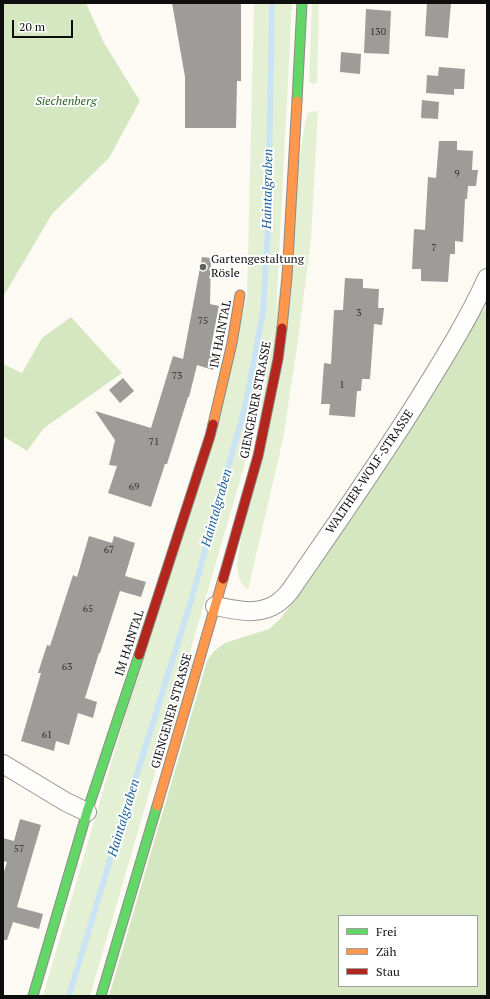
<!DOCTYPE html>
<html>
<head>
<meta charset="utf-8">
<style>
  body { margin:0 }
  #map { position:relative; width:490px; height:999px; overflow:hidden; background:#fcfaf2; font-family:"PT Serif",serif }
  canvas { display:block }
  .frame { position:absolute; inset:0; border:4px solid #0e0e0e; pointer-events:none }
  .legend { position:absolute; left:338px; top:915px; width:140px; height:72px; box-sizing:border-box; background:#fff; border:1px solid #9f9f9f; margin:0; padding:5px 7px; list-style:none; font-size:12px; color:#0e0e0e }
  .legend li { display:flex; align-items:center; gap:8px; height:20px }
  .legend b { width:20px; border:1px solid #9f9f9f }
  .scale { position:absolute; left:12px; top:20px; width:61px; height:18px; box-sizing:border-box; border:2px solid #0e0e0e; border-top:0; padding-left:5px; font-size:12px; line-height:14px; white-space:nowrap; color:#0e0e0e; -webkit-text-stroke:3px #fff; paint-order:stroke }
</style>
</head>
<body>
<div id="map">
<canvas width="490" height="999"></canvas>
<div class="frame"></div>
<ul class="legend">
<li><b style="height:5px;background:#63d668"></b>Frei</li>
<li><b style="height:5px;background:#ff974d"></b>Zäh</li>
<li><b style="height:5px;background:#b3261e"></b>Stau</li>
</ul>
<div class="scale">20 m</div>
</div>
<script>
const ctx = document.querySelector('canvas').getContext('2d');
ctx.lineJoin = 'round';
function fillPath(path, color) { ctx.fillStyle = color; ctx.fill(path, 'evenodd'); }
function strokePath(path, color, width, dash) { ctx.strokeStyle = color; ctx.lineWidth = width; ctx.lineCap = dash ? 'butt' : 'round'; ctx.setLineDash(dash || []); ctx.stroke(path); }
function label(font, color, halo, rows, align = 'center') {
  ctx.font = font + ' "PT Serif",serif'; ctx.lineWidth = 4; ctx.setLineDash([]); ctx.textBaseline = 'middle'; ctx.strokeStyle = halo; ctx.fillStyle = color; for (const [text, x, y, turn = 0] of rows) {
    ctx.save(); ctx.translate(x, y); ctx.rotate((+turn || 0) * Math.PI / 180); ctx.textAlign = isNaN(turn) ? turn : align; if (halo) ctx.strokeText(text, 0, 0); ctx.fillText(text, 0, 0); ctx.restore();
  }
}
const green = new Path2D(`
  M254 3H292L276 313 254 432 90 996H43L247 299Z
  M312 3H319L317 82 314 84 309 82Z
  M318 111 311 239 298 340 283 439 248 590C239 582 238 577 237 565L305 123 308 112Z`);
const forest = new Path2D(`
  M3 3H86L104 43 140 101 109 158 52 214 3 297Z
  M487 306V996H109L207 661 214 651 225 643 269 629 279 620 299 595 459 347 478 317ZM339 916H477V986H339Z
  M71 317 122 373 44 428 27 451 3 436V364L22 373 42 338Z`);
const stream = new Path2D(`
  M69 996 111 857 191 601 246 403 263 312 268 228 272 3`);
const building = new Path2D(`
  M172 3H241V81H237L236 128H185V77Z
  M427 3H451L448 38 425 36Z
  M366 9 391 11 389 54 364 53Z
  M341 52 361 54 360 74 340 72Z
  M439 67 465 69 464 89H454V95L426 93 427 75 438 76Z
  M422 100 439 102 438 119 421 118Z
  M439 141H457V150L473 151 472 170H478L476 186H468L467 199H465L463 242 455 241V254H450L448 282 421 281V269H412L414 229 425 230 428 177 436 178Z
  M202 257 211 258 210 304 219 306 210 352 217 354 213 370 197 365 189 397H188L167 464H165L151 507 108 493 117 466 109 465 115 440 95 411 151 428 173 356 183 359Z
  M345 278 363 279V288L379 289 378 308H384L382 325 374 324 370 379H362L361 391H357L355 417 329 415 330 404H321L324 363 331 364 334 310H343Z
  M123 378 134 391 120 403 109 390Z
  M89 536 112 543 114 536 135 543 125 576 146 582 141 597 120 591 100 653H99L85 698 97 702 93 718 78 713 69 745 56 741 54 751 21 741 41 673H38L47 645 50 646 73 575 77 577Z
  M20 819 41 825 17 907 43 914 39 929 13 922 7 940H3V875L7 862 3 861V838L14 841Z`);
const street = new Path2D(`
  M215 606C237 610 259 617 279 602 283 599 287 595 290 591 334 527 379 463 420 397 444 358 468 320 487 278
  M3 764 66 802 87 812`);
const fast = new Path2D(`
  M297 101 302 3
  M33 996 87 812 139 655
  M101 996 157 806`);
const slow = new Path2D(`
  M282 328 287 277 297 101
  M213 424 232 343 240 295
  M157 806 223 579`);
const jam = new Path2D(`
  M223 579 258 456 278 359 282 328
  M139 655 210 436 213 424`);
const markers = [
  [203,267,4,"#61615e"]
];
const numberNames = [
  ["130",378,32],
  ["9",457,174],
  ["7",434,248],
  ["3",359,313],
  ["75",203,321],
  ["73",177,376],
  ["1",342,385],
  ["71",154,442],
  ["69",134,487],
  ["67",109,550],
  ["65",88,609],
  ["63",67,667],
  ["61",47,735],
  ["57",19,849]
];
const parkNames = [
  ["Siechenberg",66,102]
];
const poiNames = [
  ["Gartengestaltung",211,260],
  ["Rösle",211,274]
];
const streetNames = [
  ["IM HAINTAL",221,334,-79],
  ["GIENGENER STRASSE",256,400,-79],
  ["WALTHER-WOLF-STRASSE",370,472,-56],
  ["IM HAINTAL",130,643,-72],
  ["GIENGENER STRASSE",172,711,-74]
];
const waterNames = [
  ["Haintalgraben",268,189,-89],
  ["Haintalgraben",217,508,-74],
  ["Haintalgraben",124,818,-73]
];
fillPath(green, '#e4f0d3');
fillPath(forest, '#d4e7c1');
strokePath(stream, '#cae4f3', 6);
fillPath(building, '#9e9c98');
strokePath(street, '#959491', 20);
strokePath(fast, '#8c8b87', 11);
strokePath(slow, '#8c8b87', 11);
strokePath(jam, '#8c8b87', 11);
strokePath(street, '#fffefd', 18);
strokePath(fast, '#63d668', 9);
strokePath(slow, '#ff974d', 9);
strokePath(jam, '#b3261e', 9);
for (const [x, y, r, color] of markers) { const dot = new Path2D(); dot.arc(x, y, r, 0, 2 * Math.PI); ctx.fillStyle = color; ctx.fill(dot); strokePath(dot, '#fff', 1.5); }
label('10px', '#323230', null, numberNames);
label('italic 12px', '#2b6420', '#fff', parkNames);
label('12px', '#0e0e0e', '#fff', poiNames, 'left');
label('12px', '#0e0e0e', '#fff', streetNames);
label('italic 13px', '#1a5f9c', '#fff', waterNames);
</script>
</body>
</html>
